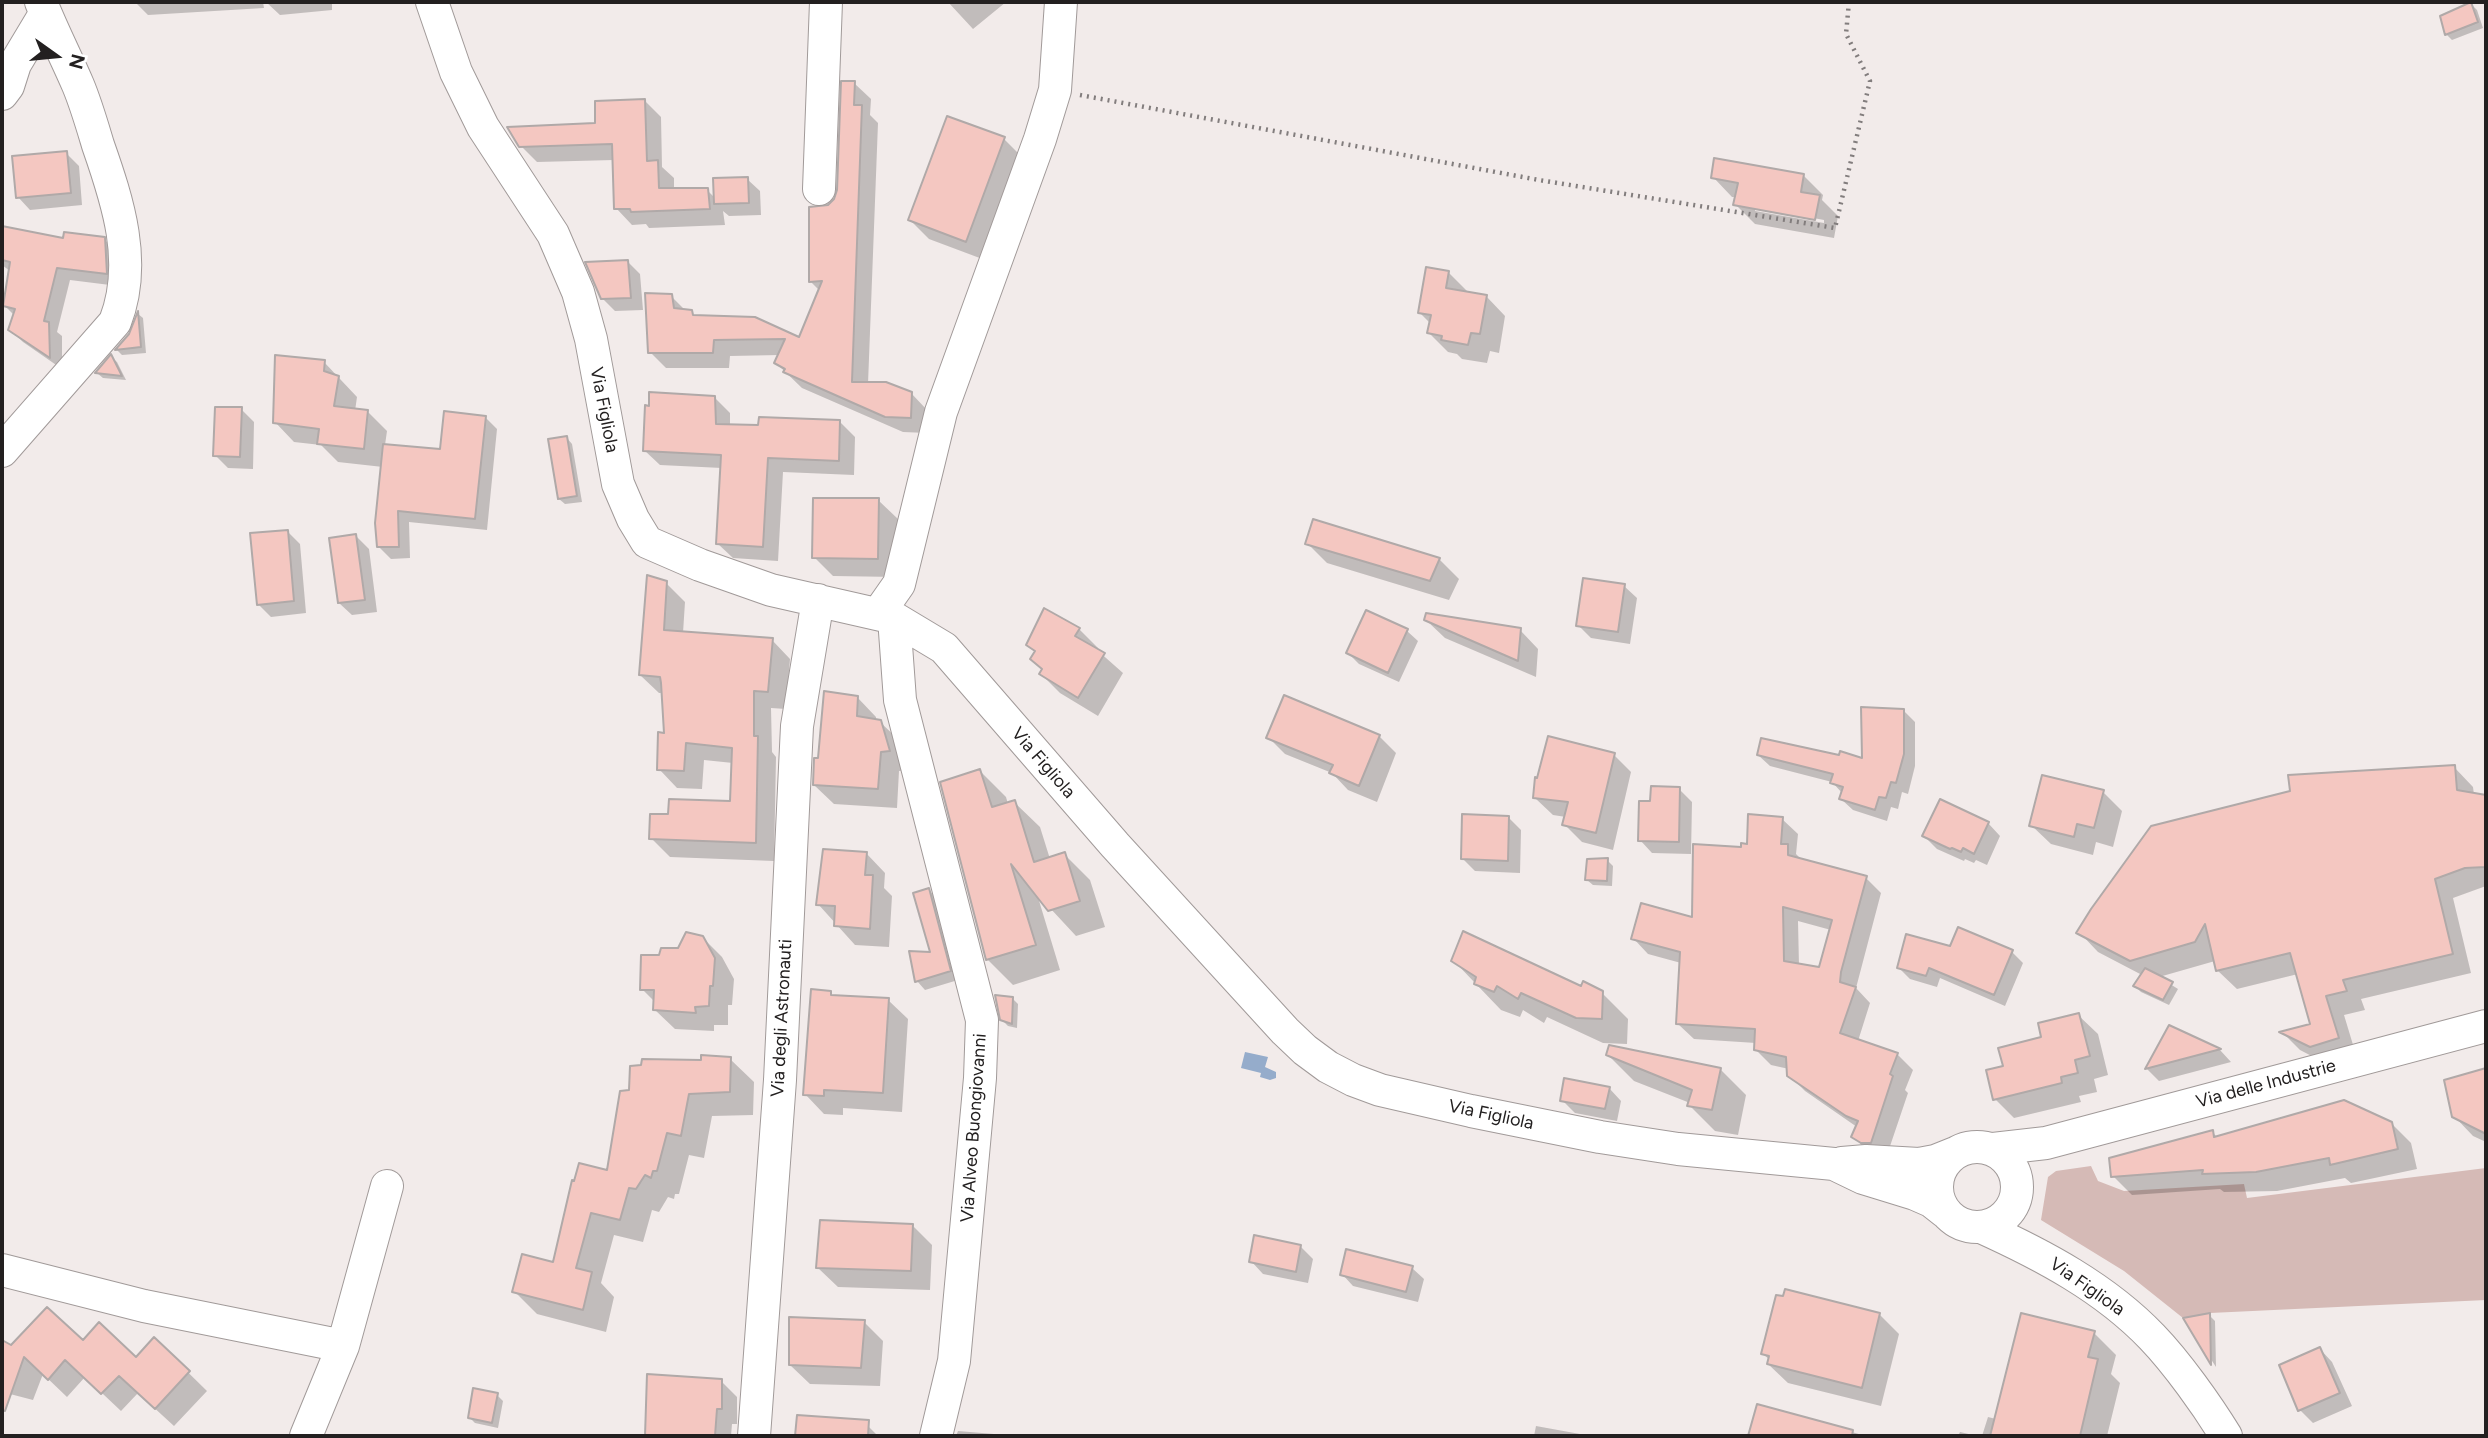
<!DOCTYPE html>
<html>
<head>
<meta charset="utf-8">
<style>
  body { margin:0 }
  #map { position:relative; width:2488px; height:1438px; overflow:hidden; background:#f2ebea; font-family:Figtree,sans-serif }
  canvas { display:block }
  .frame { position:absolute; inset:0; border:4px solid #232020; pointer-events:none }
  .north { position:absolute; left:21px; top:21px; width:70px; height:70px; -webkit-text-stroke:5px #fff; paint-order:stroke; rotate:105deg; font-size:19px; font-weight:700; line-height:28px; text-align:center; color:#232020 }
  .north::after { content:''; display:block; margin:auto; width:24px; height:32px; background:#232020; clip-path:polygon(50% 0,100% 100%,50% 72%,0 100%) }
</style>
</head>
<body>
<div id="map">
<canvas width="2488" height="1438"></canvas>
<div class="frame"></div>
<div class="north">N</div>
</div>
<script>
const ctx = document.querySelector('canvas').getContext('2d');
ctx.lineJoin = 'round';
function fillPath(path, color) { ctx.fillStyle = color; ctx.fill(path, 'evenodd'); }
function strokePath(path, color, width, dash) { ctx.strokeStyle = color; ctx.lineWidth = width; ctx.lineCap = dash ? 'butt' : 'round'; ctx.setLineDash(dash || []); ctx.stroke(path); }
function label(font, color, halo, rows, align = 'center') {
  ctx.font = font + ' Figtree,sans-serif'; ctx.lineWidth = 7; ctx.setLineDash([]); ctx.textBaseline = 'middle'; ctx.strokeStyle = halo; ctx.fillStyle = color; for (const [text, x, y, turn = 0] of rows) {
    ctx.save(); ctx.translate(x, y); ctx.rotate((+turn || 0) * Math.PI / 180); ctx.textAlign = isNaN(turn) ? turn : align; if (halo) ctx.strokeText(text, 0, 0); ctx.fillText(text, 0, 0); ctx.restore();
  }
}
const green = new Path2D(`
  M2091 1166 2098 1181 2124 1191 2244 1184 2247 1198 2486 1168V1300L2210 1313 2183 1318 2124 1271 2041 1220 2048 1177 2056 1171Z`);
const water = new Path2D(`
  M1245 1052 1268 1057 1265 1067 1276 1072V1078L1270 1080 1260 1077 1261 1073 1241 1068Z`);
const shadow = new Path2D(`
  M263 2 264 8 148 15 135 2Z
  M266 2H332V10L280 15Z
  M502 2H523V4L504 3Z
  M948 2H1006L973 29Z
  M2471 4 2477 10 2483 28 2452 40 2446 34Z
  M854 83 871 99 870 115 878 123 868 384 911 393 927 410V433L903 432 802 388 776 363 780 355 730 356 729 368H666L650 352 671 296 686 311H691L696 317 800 339 820 291 811 282 828 207 836 199Z
  M645 101 661 117 662 167 674 178V190H707L716 199 747 179 760 191 761 215 729 216 723 211 725 225 649 228 646 224 632 225 616 208 614 160 537 162 521 146 597 125Z
  M1004 139 1023 158 985 260 929 239 910 220Z
  M66 153 79 166 82 205 30 210 18 197Z
  M1804 176 1823 195 1822 200 1838 216 1834 238 1755 224 1735 204 1737 197H1732L1713 177ZM1755 207 1824 220V223L1755 211Z
  M2 228 65 240 104 239 117 252 118 286 70 280 57 332 62 336V369L23 342 10 329 15 316 4 305 10 271 2 265Z
  M627 261 640 274 643 310 615 311 602 298Z
  M1448 272 1468 292 1486 296 1505 316 1499 353 1490 351 1487 363 1462 359 1457 354 1448 352 1429 333 1431 324 1419 312Z
  M138 314 143 318 146 353 122 355 117 350 131 335Z
  M111 357 117 362 126 380 103 378 97 373Z
  M324 362 357 397 355 411 368 412 387 431 385 445 441 451 485 417 497 429 487 530 409 522 410 558 391 559 379 547 383 467 338 462 321 445 294 442 275 422Z
  M714 397 730 413V426L759 427 839 421 855 437 854 475 783 472 778 561 733 558 717 543 722 468 660 465 644 450Z
  M241 409 254 422 253 469 228 468 215 455Z
  M567 438 572 444 582 502 565 504 559 499Z
  M878 500 898 519 897 577 833 576 814 557Z
  M1314 522 1439 559 1459 579 1449 600 1327 563 1307 543Z
  M287 531 300 544 306 613 271 617 258 604Z
  M356 536 369 549 377 612 352 615 339 603Z
  M666 583 685 602 683 633 772 640 790 659 786 709 771 708 772 752 776 757 774 861 670 857 651 838 669 816 732 803 733 763 704 760 702 789 677 788 659 769 666 735 663 693H659L640 675Z
  M1624 586 1637 598 1630 644 1591 638 1578 625Z
  M1426 620 1520 630 1538 649 1536 677 1445 638Z
  M1079 629 1098 648 1097 650 1123 673 1098 716 1060 693 1041 674 1043 670 1032 659 1036 653 1028 645Z
  M1407 631 1418 641 1399 682 1359 664 1348 653Z
  M857 697 876 717V721L880 722 900 741 908 770 899 771 897 808 834 804 814 785 819 760Z
  M1904 711 1915 722V766L1908 794 1902 792 1898 809 1891 807 1887 821 1853 810 1841 799 1843 794 1832 782 1770 766 1758 755 1840 757 1864 760Z
  M1379 736 1396 753 1377 802 1348 790 1332 773 1285 754 1268 737Z
  M1613 754 1631 772 1613 850 1582 842 1564 824 1566 817 1553 815 1535 798Z
  M2454 767 2473 787 2474 795 2486 797V886L2453 898 2471 973 2361 999 2365 1010 2344 1015 2357 1058 2331 1066 2300 1050 2282 1032 2313 1025 2298 974 2237 989 2217 970 2215 961 2159 977 2178 989 2169 1005 2141 992 2135 986 2142 975 2098 952 2079 932Z
  M980 771 1006 797 1008 804 1014 802 1040 827 1050 859 1064 854 1090 880 1105 927 1076 936 1037 894 1060 970 1013 985 987 959Z
  M1679 789 1692 802 1691 854 1652 853 1640 840Z
  M2103 792 2122 811 2113 847 2096 842 2093 855 2051 844 2031 825Z
  M1509 818 1521 830 1520 873 1475 871 1462 858Z
  M1782 819 1798 834 1796 854 1803 861 1866 878 1881 893 1856 988 1870 1003 1858 1041 1897 1054 1913 1070 1905 1090 1908 1093 1886 1158 1868 1152 1853 1136 1857 1127 1805 1091 1789 1075V1069L1771 1065 1755 1049 1756 1043 1694 1039 1678 1024 1681 963 1648 954 1633 938 1693 919 1743 849ZM1798 921 1831 930 1820 969 1799 966Z
  M1988 823 2000 836 1987 865 1976 860 1974 863 1965 859 1964 861 1937 849 1924 836Z
  M866 853 885 873 884 888 892 896 889 947 855 945 818 904Z
  M1607 860 1613 866 1612 886 1593 885 1587 880Z
  M929 890 937 899 958 980 925 990 917 981 932 954Z
  M702 937 722 957 734 979 732 1005H728V1025H714V1031L675 1029 655 1010 656 1003 642 989 661 957Z
  M1951 948 2012 952 2023 963 2005 1006 1940 978 1937 987 1910 979 1899 968Z
  M1453 960 1602 993 1628 1019 1627 1044 1603 1043 1547 1017 1544 1023 1523 1010 1520 1017 1501 1010Z
  M830 993 834 997 888 1000 908 1019 902 1112 843 1108V1115L824 1114 805 1094Z
  M1012 998 1018 1004 1017 1028 1008 1026 1002 1020Z
  M2078 1015 2098 1034 2108 1075 2094 1079 2097 1092 2079 1096 2081 1102 2014 1118 1995 1099 2005 1068Z
  M2169 1028 2220 1050 2231 1062 2159 1081 2147 1069Z
  M1608 1055 1720 1069 1746 1095 1738 1135 1715 1131 1689 1105 1690 1103 1634 1081Z
  M730 1059 754 1082 753 1115 712 1116 704 1158 689 1155 679 1194H675L674 1199 668 1197 659 1212 652 1210 643 1242 614 1235 601 1283 614 1297 606 1332 537 1314 514 1291 554 1264 609 1172 631 1092 702 1062Z
  M2486 1070V1142L2473 1136 2454 1116 2446 1081Z
  M1609 1088 1621 1101 1617 1121 1575 1113 1562 1100Z
  M2391 1123 2411 1143 2417 1169 2351 1183 2345 1178 2277 1191 2224 1192 2220 1189 2132 1195 2113 1176 2212 1132 2218 1138Z
  M913 1226 932 1245 930 1290 838 1287 818 1268Z
  M1301 1247 1313 1259 1308 1283 1263 1274 1251 1261Z
  M1412 1268 1424 1279 1418 1302 1353 1286 1342 1274Z
  M1784 1299 1879 1314 1899 1334 1881 1406 1788 1383 1768 1364 1770 1360 1763 1354Z
  M2209 1315 2215 1321 2216 1367 2185 1319Z
  M864 1322 883 1341 880 1386 810 1384 790 1365Z
  M2094 1333 2116 1355 2111 1374 2120 1383 2107 1436H1982L1988 1417 1996 1419Z
  M154 1339 207 1391 174 1426 138 1393 121 1411 85 1377 67 1397 43 1374 33 1400 10 1394 2 1386V1342L12 1348 83 1343 136 1359Z
  M2320 1349 2332 1362 2352 1406 2313 1423 2300 1410Z
  M721 1381 737 1397V1424H732L731 1436H647L646 1413Z
  M497 1395 503 1401 498 1428 475 1423 469 1417Z
  M1758 1406 1866 1436H1750Z
  M864 1422 878 1436H790V1435Z
  M1536 1426 1591 1436H1534Z
  M958 1431 1018 1436H956Z
  M1960 1432 1977 1436H1958Z`);
const building = new Path2D(`
  M2471 2 2478 22 2445 35 2440 16Z
  M841 81H855L854 105H862L852 382H886L912 392 911 418 885 417 783 372 785 369 774 363 785 339 714 340 713 353H648L645 293 672 294 674 308 692 310 693 315 755 317 799 337 822 281 809 282V207L828 205 834 199 837 190Z
  M645 99 647 161 658 160 659 188H708L710 209 631 212 630 209H614L612 144 519 147 507 127 595 123V101Z
  M947 116 1005 137 966 242 908 220Z
  M67 151 71 193 16 198 12 156Z
  M1714 158 1804 174 1801 192 1820 195 1815 220 1733 205 1738 183 1711 178Z
  M748 177 749 203 714 204 713 178Z
  M2 226 63 238 64 232 105 237 107 274 57 268 44 321 49 322 50 358 8 330 15 309 3 306 10 262 2 260Z
  M628 260 631 298 601 299 585 262Z
  M1426 267 1449 271 1446 288 1487 295 1480 334 1471 333 1468 345 1441 340 1442 336 1427 333 1431 315 1418 313Z
  M138 311 141 347 115 350 129 334Z
  M111 354 122 376 95 373Z
  M275 355 325 360 324 371 339 376 334 406 368 410 364 449 317 444 319 429 273 423Z
  M649 392 715 396 716 424 758 425 759 417 840 420 839 461 768 458 763 547 716 544 721 455 643 451 645 405 649 406Z
  M215 407H242L240 457 213 456Z
  M444 411 486 416 475 519 398 511 399 547H377L375 523 383 444 440 449Z
  M567 436 577 496 558 499 548 439Z
  M813 498H879L878 559 812 558Z
  M1313 519 1440 558 1430 581 1305 544Z
  M288 530 294 601 257 605 250 533Z
  M356 534 365 600 338 603 329 538Z
  M647 575 667 581 664 630 773 638 768 692 754 691V736H758L756 843 649 839 650 814H668L669 799 730 801 732 748 686 743 684 771 657 770 658 732 664 733 661 683 660 677 639 675Z
  M1583 578 1625 584 1618 632 1576 626Z
  M1044 608 1080 628 1075 636 1105 653 1078 698 1039 674 1042 669 1030 659 1035 651 1026 645Z
  M1366 610 1408 629 1388 673 1346 653Z
  M1426 613 1521 628 1518 661 1424 620Z
  M824 691 858 696 857 716 881 720 890 751 881 752 878 789 813 785 814 758H818Z
  M1284 695 1380 735 1359 786 1329 773 1333 765 1266 738Z
  M1861 707 1904 709V754L1896 783 1891 782 1886 798 1879 797 1875 810 1839 799 1843 787 1830 783 1833 774 1757 755 1761 738 1839 755 1840 751 1862 758Z
  M1548 736 1615 753 1596 833 1562 825 1568 802 1533 798 1535 777 1537 778Z
  M2455 765 2457 790 2486 795V867L2465 868 2435 879 2453 954 2343 980 2347 991 2326 996 2339 1038 2310 1047 2279 1032 2310 1024 2290 953 2216 971 2205 924 2195 942 2130 961 2076 933 2091 909 2151 826 2290 791 2288 775Z
  M980 769 992 807 1015 800 1034 862 1065 852 1080 901 1048 911 1011 864 1036 945 986 960 940 782Z
  M2042 775 2104 790 2094 828 2077 824 2074 837 2029 826Z
  M1651 786 1680 787 1679 842 1638 841 1639 801H1650Z
  M1940 799 1989 822 1974 854 1963 848 1961 852 1952 848 1950 849 1922 836Z
  M1462 814 1509 816 1508 861 1461 859Z
  M1748 814 1783 817 1781 844H1788V855L1867 876 1841 972 1840 982 1856 987 1840 1033 1898 1053 1890 1074 1893 1076 1871 1143H1861L1851 1137 1858 1121 1846 1116 1787 1076 1786 1057 1754 1050 1755 1029 1676 1024 1680 952 1631 939 1641 903 1692 917 1693 844 1741 847V843L1747 844ZM1783 907 1832 920 1819 967 1784 961Z
  M823 849 867 852 865 875H873L870 929 834 926 835 906 816 905Z
  M1608 858 1607 881 1585 880 1587 859Z
  M929 888 951 971 915 982 909 951 930 952 913 893Z
  M1958 927 2013 950 1994 995 1929 968 1926 976 1897 968 1906 934 1950 946Z
  M1463 931 1581 986 1583 981 1603 991 1602 1019 1576 1018 1521 993 1518 999 1497 986 1494 992 1474 984 1476 977 1451 961Z
  M686 932 703 936 715 958 713 986H710L709 1006 695 1007 696 1013 653 1010 654 990H640L641 955H659L661 948H678Z
  M2145 968 2173 982 2163 1000 2133 986Z
  M811 989 831 991V995L889 998 883 1093 824 1090V1096L803 1095Z
  M995 995 1013 997 1012 1024 1000 1020Z
  M2079 1013 2090 1056 2075 1060 2078 1073 2061 1077 2062 1083 1993 1100 1986 1070 2003 1066 1998 1048 2041 1037 2038 1023Z
  M2169 1025 2221 1049 2145 1069Z
  M1609 1045 1721 1068 1712 1110 1687 1106 1692 1090 1606 1055Z
  M701 1055 731 1057 730 1092 689 1094 681 1136 667 1133 657 1171H653L651 1178 645 1175 636 1189 629 1188 620 1220 591 1213 576 1268 592 1272 583 1310 512 1292 522 1254 553 1262 572 1180 574 1181 579 1163 607 1170 620 1091 629 1090 630 1066 641 1065 642 1059 701 1060Z
  M2486 1068V1134L2452 1117 2444 1080Z
  M1564 1078 1610 1087 1605 1109 1560 1101Z
  M2344 1100 2392 1122 2398 1149 2330 1165 2329 1158 2256 1172 2202 1174 2203 1170 2111 1177 2109 1158 2213 1130 2214 1137Z
  M820 1220 913 1224 911 1271 816 1268Z
  M1254 1235 1301 1245 1296 1272 1249 1262Z
  M1346 1249 1413 1266 1406 1292 1340 1275Z
  M1785 1289 1880 1313 1862 1388 1767 1364 1769 1356 1761 1354 1776 1295 1783 1296Z
  M47 1307 83 1340 99 1322 136 1357 154 1337 190 1371 155 1409 119 1376 101 1394 65 1360 48 1380 24 1357 5 1411 2 1410V1340L11 1345Z
  M2021 1313 2095 1331 2088 1357 2098 1359 2080 1436H1990Z
  M2210 1313 2211 1365 2183 1318Z
  M789 1317 865 1320 861 1368 789 1365Z
  M2320 1347 2340 1393 2298 1411 2279 1365Z
  M647 1374 722 1379V1409H717L715 1436H645Z
  M473 1388 498 1393 492 1423 468 1418Z
  M1757 1404 1853 1430 1852 1436H1748Z
  M797 1415 869 1420 868 1436H795Z`);
const path = new Path2D(`
  M1080 95 1539 180 1835 228 1870 81 1846 34 1849 2`);
const minor = new Path2D(`
  M432 2 456 72 483 127 553 234 578 292 591 339 618 484 633 519 647 542 700 565 771 590 894 618 944 648 1115 845 1285 1031 1305 1050 1328 1067 1353 1080 1380 1090 1471 1111 1600 1137 1678 1149 1834 1164 1863 1178 1915 1194 1931 1201 1945 1212
  M2 94 8 86 15 64 45 14
  M819 189 826 2
  M2 451 115 322C138 263 118 202 98 145 92 125 86 104 78 85 66 57 52 30 41 2
  M878 614 899 584 941 412 1040 139 1055 90 1061 2
  M894 618 900 700 982 1020 980 1078 954 1361 936 1436
  M1937 1187a40 40 0 1 1 80 0a40 40 0 1 1-80 0Z
  M1993 1149 2046 1143 2486 1026
  M1842 1163 1866 1161 1919 1164 1935 1161 1955 1153
  M1981 1227C2043 1255 2105 1288 2152 1337 2177 1363 2207 1405 2226 1436
  M2 1270 144 1306 343 1346
  M306 1436 343 1346 387 1186
  M754 1436 780 1080 797 726 818 600`);
const streetNames = [
  ["Via Figliola",604,410,79],
  ["Via Figliola",1043,763,49],
  ["Via degli Astronauti",782,1018,-87],
  ["Via delle Industrie",2266,1084,-15],
  ["Via Figliola",1491,1115,12],
  ["Via Alveo Buongiovanni",974,1128,-86],
  ["Via Figliola",2087,1287,35]
];
fillPath(green, '#d5bab6');
fillPath(water, '#95accb');
fillPath(shadow, '#0003');
fillPath(building, '#f4c7c1');
strokePath(building, '#b0a9a8', 2);
strokePath(minor, '#a19a99', 34);
strokePath(path, '#827d7d', 4.5, [2, 5]);
strokePath(minor, '#fff', 32);
label('18px', '#232020', '#fff', streetNames);
</script>
</body>
</html>
